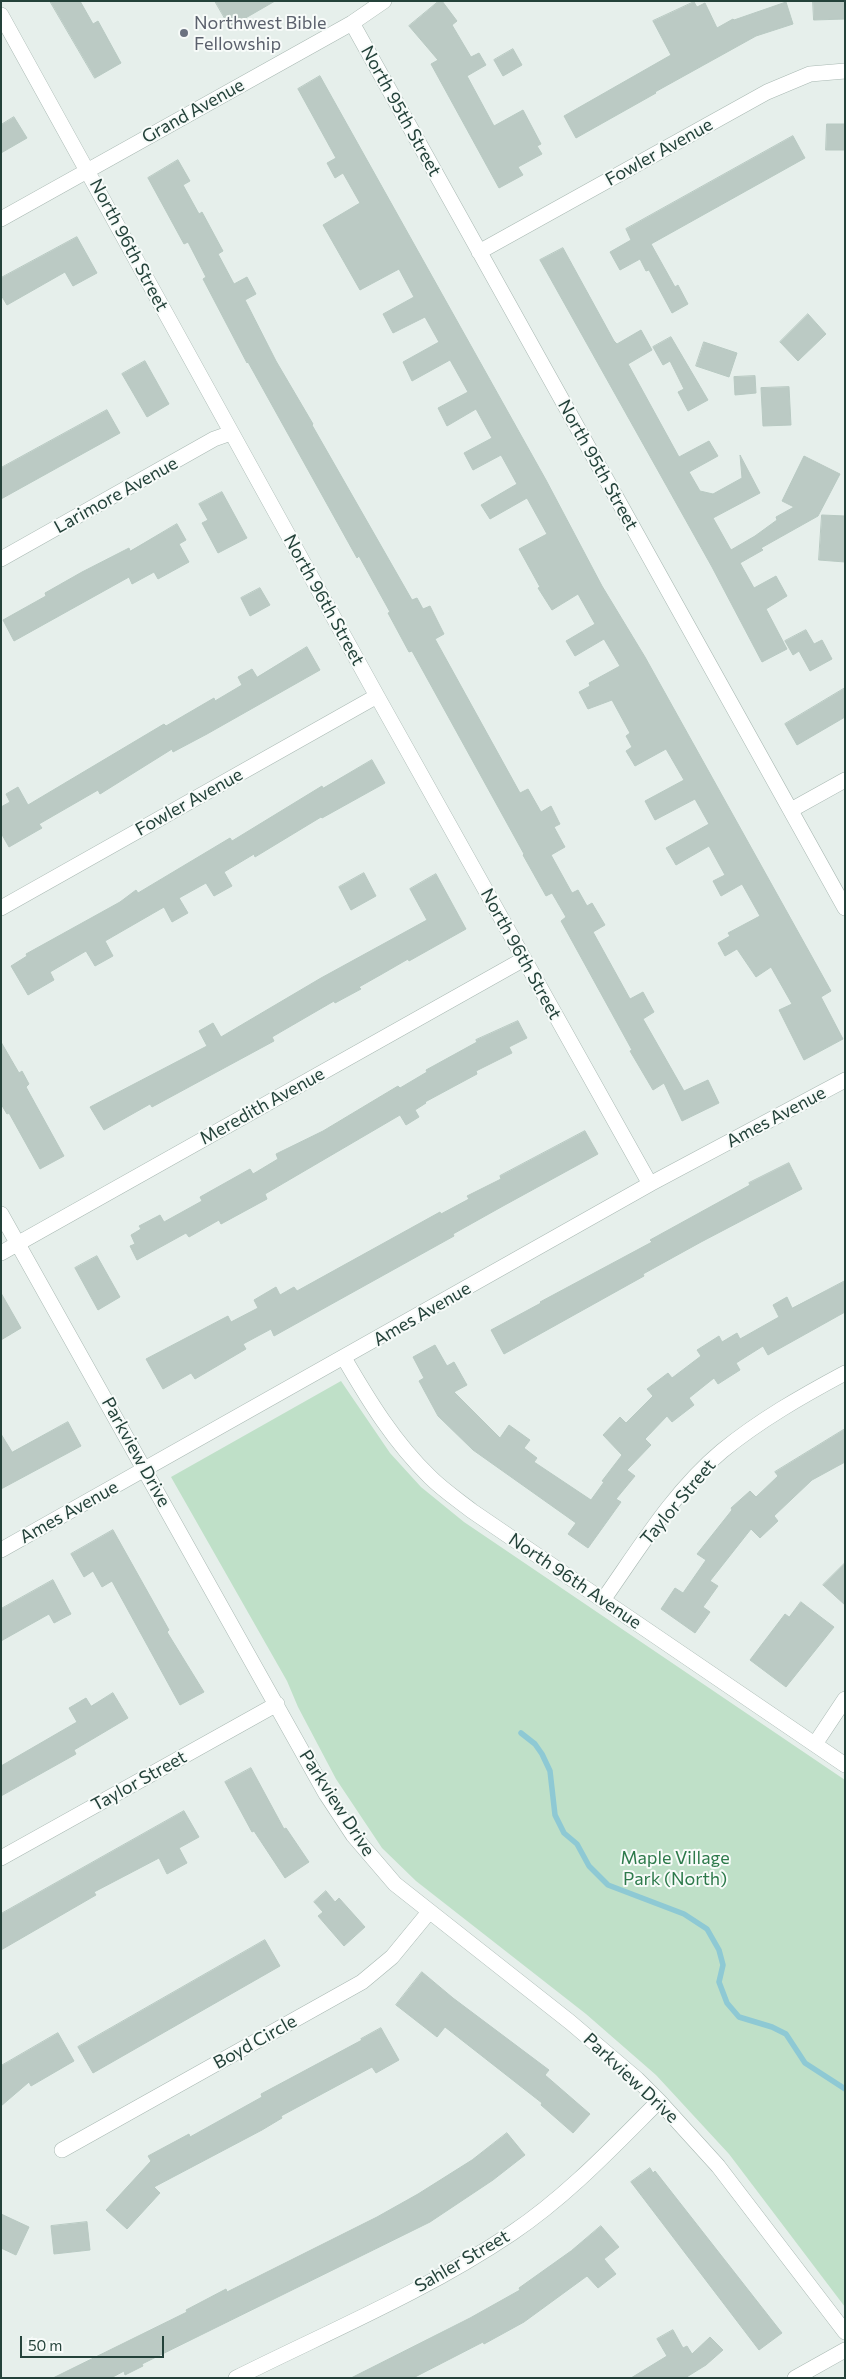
<!DOCTYPE html>
<html>
<head>
<meta charset="utf-8">
<style>
  body { margin:0 }
  #map { position:relative; width:846px; height:2379px; overflow:hidden; background:#e6efeb; font-family:Commissioner,sans-serif }
  canvas { display:block }
  .frame { position:absolute; inset:0; border:2px solid #24423a; pointer-events:none }
  .scale { position:absolute; left:20px; top:2336px; width:144px; height:22px; box-sizing:border-box; border:2px solid #24423a; border-top:0; padding-left:6px; font-size:15px; line-height:18px; white-space:nowrap; color:#24423a; -webkit-text-stroke:4px #f7fbf9; paint-order:stroke }
</style>
</head>
<body>
<div id="map">
<canvas width="846" height="2379"></canvas>
<div class="frame"></div>
<div class="scale">50 m</div>
</div>
<script>
const ctx = document.querySelector('canvas').getContext('2d');
ctx.lineJoin = 'round';
function fillPath(path, color) { ctx.fillStyle = color; ctx.fill(path, 'evenodd'); }
function strokePath(path, color, width, dash) { ctx.strokeStyle = color; ctx.lineWidth = width; ctx.lineCap = dash ? 'butt' : 'round'; ctx.setLineDash(dash || []); ctx.stroke(path); }
function label(font, color, halo, rows, align = 'center') {
  ctx.font = font + ' Commissioner,sans-serif'; ctx.lineWidth = 4; ctx.setLineDash([]); ctx.textBaseline = 'middle'; ctx.strokeStyle = halo; ctx.fillStyle = color; for (const [text, x, y, turn = 0] of rows) {
    ctx.save(); ctx.translate(x, y); ctx.rotate((+turn || 0) * Math.PI / 180); ctx.textAlign = isNaN(turn) ? turn : align; if (halo) ctx.strokeText(text, 0, 0); ctx.fillText(text, 0, 0); ctx.restore();
  }
}
const green = new Path2D(`
  M341 1381 390 1453 421 1487 464 1522 845 1780V2307L729 2154 656 2075 586 2014 416 1881 382 1848 336 1779 298 1707 287 1681 171 1477Z`);
const stream = new Path2D(`
  M521 1733 535 1744 542 1754 550 1771 555 1815 564 1833 577 1844 589 1866 608 1885 684 1914 707 1929 719 1950 723 1965 719 1982 727 2003 739 2017 772 2027 786 2034 805 2063 845 2089`);
const building = new Path2D(`
  M50 1H80L93 24 98 21 121 63 95 78Z
  M215 1H275L230 27Z
  M439 1H442L457 21 452 25 471 57 479 53 486 65 467 76 494 126 523 110 541 144 537 146 542 154 518 167 523 175 499 188 431 64 438 60 409 26Z
  M813 1H845V19L814 20Z
  M694 2 697 7 705 3 717 28 733 19 734 20 786 2 793 24 756 36 655 92 656 93 576 138 564 116 671 55 653 21Z
  M513 49 522 65 503 76 494 60Z
  M320 76 546 480 602 586 645 657 831 991 821 997 843 1039 804 1060 779 1010 792 1004 771 967 756 977 737 949 725 956 718 943 730 936 728 933 760 916 742 884 721 896 713 881 725 875 709 846 676 865 666 848 709 824 695 799 655 820 645 801 684 780 666 749 635 766 626 751 632 747 626 736 630 733 612 700 588 709 579 692 590 686 589 683 620 666 604 639 575 656 566 641 595 624 578 594 552 610 538 588 540 587 519 549 547 534 527 498 490 519 481 505 517 484 501 455 473 470 464 453 492 438 476 409 447 426 438 408 468 392 450 360 412 381 403 362 439 342 425 317 393 333 383 314 414 297 399 269 360 290 323 225 360 203 343 173 335 178 327 163 336 158 298 89Z
  M14 117 27 138 1 153V125Z
  M827 124H845V150H826Z
  M793 136 805 158 651 244 675 287 678 285 688 304 672 313 649 270 646 271 640 259 620 270 610 252 631 240 626 229Z
  M178 160 190 181 183 185 199 214 202 212 223 251 218 254 234 284 247 277 256 294 245 300 276 361 313 424 312 425 412 600 417 598 423 609 430 606 444 634 435 639 520 793 528 789 541 812 551 806 560 824 554 827 565 847 551 855 572 893 578 890 587 906 592 903 605 925 593 932 630 999 643 992 654 1012 643 1019 684 1091 708 1080 719 1103 682 1121 664 1083 653 1090 630 1051 632 1050 561 921 566 917 552 893 546 896 523 855 524 854 412 651 409 652 388 613 390 612 359 556 357 558 248 362 247 363 203 279 206 277 188 242 184 244 148 178Z
  M77 237 97 273 73 286 65 272 7 305 1 295V278Z
  M563 248 614 341 617 344 641 330 652 350 628 364 679 457 709 441 718 456 689 472 700 491 713 494 742 478 740 455 760 493 713 518 731 550 755 536 777 520 776 517 794 507 782 501 804 456 840 474 818 516 761 548 763 550 740 563 754 588 776 576 787 596 766 609 787 649 762 662 712 567 540 260Z
  M808 314 826 334 798 361 780 342Z
  M671 337 708 400 688 411 678 392 684 389 670 361 663 365 653 347Z
  M704 342 737 353 729 377 696 366Z
  M145 361 169 404 147 417 122 374Z
  M755 376 756 393 735 395 734 377Z
  M789 387 791 425 763 426 761 388Z
  M107 410 120 433 1 499V468Z
  M222 492 247 538 218 553 202 523 208 520 199 504Z
  M822 515 845 516V562L819 560Z
  M177 524 186 540 179 544 189 562 158 579 154 572 132 584 129 577 14 641 3 620 46 596 45 593 82 572 129 548 130 551Z
  M260 588 270 605 250 616 241 598Z
  M806 630 814 644 822 640 832 659 810 671 799 651 793 655 785 641Z
  M307 647 320 670 207 734 173 752 172 749 100 794 98 790 39 824 42 828 9 847 1 833V807L10 802 6 794 18 787 28 805 164 724 166 726 214 698 215 701 242 685 238 677 252 669 257 677Z
  M845 688V717L797 745 785 724Z
  M372 760 385 783 322 818 321 817 255 857 254 854 224 872 232 886 214 896 206 883 179 898 188 913 172 922 164 907 105 941 113 956 95 966 86 951 50 972 54 980 28 995 11 966 27 956 26 954 120 902 136 890 138 893 230 838 232 841 322 786 323 788Z
  M364 873 376 896 351 910 339 887Z
  M436 874 466 929 409 961 408 959 382 974 359 987 361 989 335 1003 334 1001 272 1037 274 1041 152 1107 150 1104 104 1130 90 1107 207 1046 199 1031 213 1023 221 1037 321 978 427 920 410 889Z
  M518 1021 527 1038 509 1047 512 1053 476 1071 477 1074 425 1102 426 1103 415 1110 419 1117 406 1125 400 1115 265 1194 267 1199 221 1224 219 1220 189 1237 186 1233 137 1260 130 1246 135 1244 131 1235 141 1229 139 1226 160 1215 164 1222 202 1201 200 1197 250 1169 253 1174 278 1159 276 1154 323 1131 398 1086 400 1088 427 1072 426 1070 477 1042 476 1040Z
  M1 1042 19 1073 22 1071 29 1084 26 1087 64 1156 40 1169 9 1113 7 1114 1 1104Z
  M585 1131 598 1154 503 1206 453 1234 454 1236 274 1336 271 1329 243 1344 246 1349 195 1379 191 1373 163 1389 146 1359 228 1316 231 1322 258 1308 254 1300 276 1287 280 1295 294 1287 297 1291 440 1212 441 1214 469 1199 467 1196 501 1179 500 1176Z
  M789 1163 802 1189 701 1242 643 1274 644 1276 504 1354 491 1330 541 1303 540 1302 652 1242 650 1240 750 1185 749 1183Z
  M97 1256 120 1297 98 1310 75 1268Z
  M845 1281V1312L768 1355 763 1346 736 1363 740 1370 718 1384 714 1378 689 1398 694 1405 672 1422 667 1416 645 1439 651 1445 627 1470 635 1476 616 1499 621 1502 588 1548 568 1534 576 1523 473 1450 438 1416 419 1381 424 1378 413 1357 435 1345 447 1366 454 1362 467 1385 454 1392 500 1438 509 1425 530 1440 524 1448 537 1458 534 1462 591 1500 604 1482 602 1481 622 1455 603 1435 620 1417 626 1423 653 1396 647 1389 668 1373 672 1378 701 1356 697 1350 719 1336 722 1342 737 1333 740 1339 779 1317 773 1305 787 1297 792 1308Z
  M1 1293 21 1328 1 1340Z
  M68 1422 81 1446 1 1489V1434L12 1452Z
  M845 1429V1462L812 1480 774 1516 778 1521 760 1538 751 1529 710 1581 718 1586 703 1607 710 1612 695 1633 661 1609 675 1588 683 1593 706 1560 697 1554 732 1510 731 1508 750 1491 756 1497 778 1476 775 1472Z
  M113 1530 169 1630 167 1632 204 1692 180 1705 112 1581 102 1587 93 1571 84 1577 71 1554Z
  M845 1563V1605L823 1585Z
  M53 1580 71 1614 54 1623 49 1614 1 1641V1609Z
  M801 1602 834 1627 786 1687 750 1660 785 1614 789 1617Z
  M113 1693 128 1718 74 1750 76 1754 1 1796V1766L77 1722 69 1708 86 1698 91 1706Z
  M251 1768 284 1829 286 1828 309 1862 285 1878 254 1831 252 1832 225 1782Z
  M184 1811 199 1837 179 1848 187 1863 167 1874 159 1858 94 1892 96 1895 1 1950V1914Z
  M326 1891 335 1902 339 1898 365 1927 344 1946 318 1916 323 1912 314 1902Z
  M265 1940 280 1966 93 2073 78 2047Z
  M422 1972 453 1998 549 2070 545 2075 590 2114 573 2133 541 2105 542 2103 445 2027 437 2037 396 2005Z
  M381 2028 399 2060 376 2073 372 2067 281 2116 282 2118 262 2130 154 2187 160 2193 127 2229 106 2210 151 2161 148 2156 189 2134 190 2137 262 2097 261 2094 362 2040 361 2039Z
  M58 2033 74 2061 31 2086 29 2082 1 2106V2066Z
  M507 2133 525 2155 493 2180 430 2222 142 2364 143 2366 125 2375 124 2371 111 2378H53L187 2312 186 2310 226 2289 227 2292 377 2217 418 2194 472 2160Z
  M650 2168 653 2173 655 2171 782 2333 759 2350 631 2182Z
  M1 2214 29 2227 16 2255 1 2248Z
  M87 2222 90 2250 54 2254 51 2226Z
  M601 2226 619 2247 604 2259 616 2274 598 2288 587 2276 524 2322 484 2344 483 2342 413 2378H351L470 2318 520 2290 519 2288 571 2251Z
  M673 2330 683 2348 687 2346 692 2354 710 2337 723 2350 706 2365 685 2378H631L667 2356 657 2339Z`);
const minor = new Path2D(`
  M1 15 377 696 650 1184
  M352 23 845 908
  M1 219 352 23 384 1
  M479 252 767 92 810 74 845 71
  M1 559 214 439 231 433
  M791 810 845 780
  M1 908 377 696
  M1 1214 326 1794 353 1835 395 1884 570 2022 637 2079 659 2101 718 2166 845 2332
  M1 1253 524 959
  M344 1358C369 1401 394 1442 430 1477 443 1490 458 1500 472 1511L845 1765
  M1 1550 650 1184 845 1080
  M603 1600C639 1549 673 1492 722 1451 760 1420 802 1396 845 1373
  M815 1744 845 1699
  M1 1858 277 1704
  M62 2150 362 1982 392 1957 429 1912
  M236 2378C328 2332 426 2291 512 2233 567 2196 612 2148 659 2101
  M795 2378 845 2350`);
const markers = [
  [184,33,5,"#6b7280"]
];
const worshipNames = [
  ["Northwest Bible",194,23],
  ["Fellowship",194,44]
];
const streetNames = [
  ["Grand Avenue",193,111,-29],
  ["North 95th Street",401,111,61],
  ["Fowler Avenue",659,152,-29],
  ["North 96th Street",129,245,62],
  ["North 95th Street",598,465,61],
  ["Larimore Avenue",116,495,-29],
  ["North 96th Street",324,600,61],
  ["Fowler Avenue",189,802,-29],
  ["North 96th Street",521,954,61],
  ["Meredith Avenue",262,1106,-29],
  ["Ames Avenue",776,1117,-28],
  ["Ames Avenue",422,1314,-30],
  ["Parkview Drive",136,1452,61],
  ["Taylor Street",678,1502,-50],
  ["Ames Avenue",69,1512,-29],
  ["North 96th Avenue",575,1581,34],
  ["Taylor Street",139,1781,-29],
  ["Parkview Drive",337,1803,57],
  ["Boyd Circle",255,2042,-29],
  ["Parkview Drive",631,2078,43],
  ["Sahler Street",462,2261,-30]
];
const parkNames = [
  ["Maple Village",675,1858],
  ["Park (North)",675,1879]
];
fillPath(green, '#bfe0c8');
strokePath(stream, '#8ec9d4', 5.5);
fillPath(building, '#bbcac4');
strokePath(building, '#b8c9c2', 1);
strokePath(minor, '#a8b8b2', 16);
strokePath(minor, '#fff', 15);
for (const [x, y, r, color] of markers) { const dot = new Path2D(); dot.arc(x, y, r, 0, 2 * Math.PI); ctx.fillStyle = color; ctx.fill(dot); strokePath(dot, '#f7fbf9', 2); }
label('18px', '#5b616d', '#f7fbf9', worshipNames, 'left');
label('18px', '#24423a', '#f7fbf9', streetNames);
label('18px', '#2d7a4b', '#f7fbf9', parkNames);
</script>
</body>
</html>
